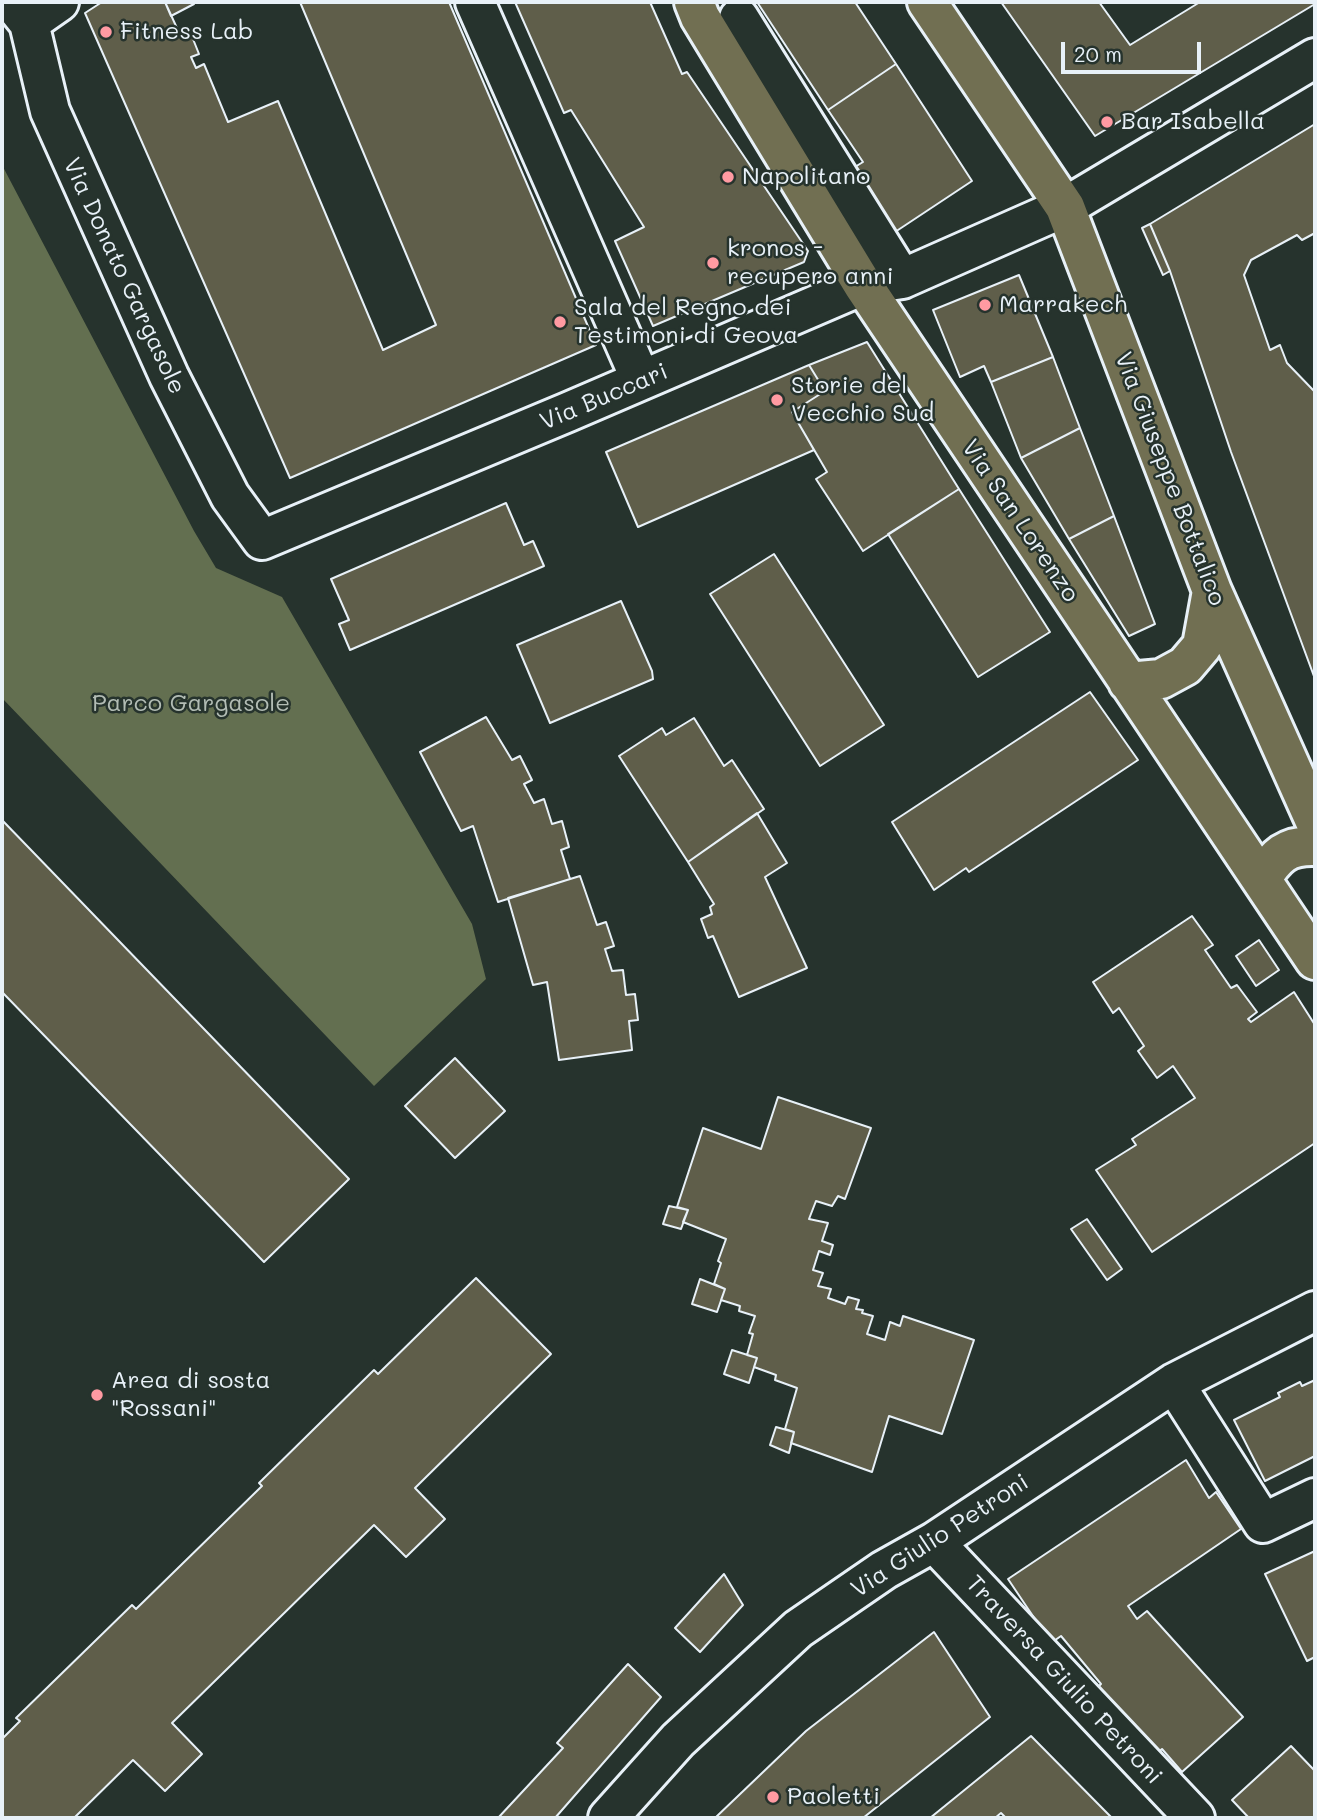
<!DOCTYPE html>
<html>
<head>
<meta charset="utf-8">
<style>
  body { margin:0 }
  #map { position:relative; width:1317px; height:1820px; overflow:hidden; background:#26332d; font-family:Mali,sans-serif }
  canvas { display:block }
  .frame { position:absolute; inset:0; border:4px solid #e8f1f8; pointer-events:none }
  .scale { position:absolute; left:1061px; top:42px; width:140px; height:32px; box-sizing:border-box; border:4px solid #e8f1f8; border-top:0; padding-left:9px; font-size:21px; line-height:24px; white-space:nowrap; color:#e8f1f8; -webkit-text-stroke:5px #26332d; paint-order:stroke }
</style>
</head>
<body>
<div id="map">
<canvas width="1317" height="1820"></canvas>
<div class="frame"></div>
<div class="scale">20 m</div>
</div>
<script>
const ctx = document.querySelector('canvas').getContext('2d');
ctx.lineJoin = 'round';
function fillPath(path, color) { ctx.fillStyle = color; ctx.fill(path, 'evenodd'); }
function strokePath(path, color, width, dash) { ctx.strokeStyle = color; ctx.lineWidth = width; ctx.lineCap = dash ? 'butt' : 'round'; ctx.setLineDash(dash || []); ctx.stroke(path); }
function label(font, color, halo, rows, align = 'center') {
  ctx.font = font + ' Mali,sans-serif'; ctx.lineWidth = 5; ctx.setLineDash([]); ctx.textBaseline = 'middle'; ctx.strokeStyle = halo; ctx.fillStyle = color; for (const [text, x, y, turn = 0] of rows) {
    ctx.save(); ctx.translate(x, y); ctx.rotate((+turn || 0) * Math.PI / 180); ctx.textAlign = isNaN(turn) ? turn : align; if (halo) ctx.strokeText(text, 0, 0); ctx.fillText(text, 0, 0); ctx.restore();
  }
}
const green = new Path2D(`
  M2 165 194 531 216 568 282 597 472 924 486 979 374 1086 2 698Z`);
const building = new Path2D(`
  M102 2H165L182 39 191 34 199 54 191 57 196 68 204 64 228 122 278 101 383 350 436 325 300 2H449L596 345 290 478 85 13Z
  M165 2H193L194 4 171 16Z
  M515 2H650L682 74 687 72 808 251 804 262 653 326 615 241 644 227 571 110 564 113Z
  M757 2H855L896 64 828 110Z
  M1001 2H1099L1130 45 1200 2H1315V4L1095 136Z
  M896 64 972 181 892 234 850 170 863 162 828 110Z
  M1315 124V233L1302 240 1297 235 1251 260 1244 275 1270 350 1280 345 1287 363 1315 392V679L1231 452 1170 271 1150 224Z
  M1150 224 1170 271 1163 275 1142 228Z
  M1019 275 1053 357 991 382 984 366 960 377 933 310Z
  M867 342 959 489 863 551 816 479 827 472 792 412 825 391 809 365Z
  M1053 357 1080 428 1021 458 991 382Z
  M809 365 825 391 792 412 814 450 638 527 606 452Z
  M1080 428 1114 516 1069 539 1021 458Z
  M959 489 1050 632 978 677 888 534Z
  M506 503 524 545 533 541 544 566 350 650 339 624 349 620 331 579Z
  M1114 516 1155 624 1129 636 1069 539Z
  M774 554 884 725 820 766 710 594Z
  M621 601 652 671 653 679 550 723 517 645Z
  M1090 692 1138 760 969 872 966 868 934 890 892 822Z
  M486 717 512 760 520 756 532 780 524 784 534 803 544 799 552 824 562 821 569 847 561 850 570 879 498 902 473 826 461 831 420 752Z
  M694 718 724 766 732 760 764 809 688 862 619 756 662 728 666 735Z
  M757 813 787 863 765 877 807 968 739 997 713 936 708 938 701 919 712 914 710 907 714 904 688 862Z
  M2 820 349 1179 264 1262 2 992Z
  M580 876 597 925 606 922 614 946 605 949 612 971 623 970 626 995 635 994 638 1020 629 1021 632 1050 559 1060 547 982 533 985 508 898Z
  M1192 916 1213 945 1205 950 1231 988 1237 985 1257 1012 1248 1019 1251 1022 1294 992 1315 1025V1143L1152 1252 1096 1170 1136 1145 1132 1139 1195 1098 1173 1066 1157 1078 1138 1051 1144 1046 1119 1008 1113 1013 1093 982Z
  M1259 940 1279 970 1256 986 1236 956Z
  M455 1058 505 1111 455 1158 405 1106Z
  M778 1097 871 1128 845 1199 838 1196 832 1206 816 1201 809 1219 828 1223 822 1241 833 1245 830 1255 819 1251 813 1270 823 1273 818 1286 831 1289 828 1298 845 1304 848 1297 859 1300 856 1309 863 1310 862 1313 873 1316 867 1334 885 1340 890 1322 900 1326 903 1316 974 1340 942 1434 889 1416 872 1472 791 1443 794 1432 785 1429 797 1388 775 1380 776 1375 754 1367 757 1358 747 1355 753 1334 749 1333 755 1316 739 1311 740 1306 721 1300 725 1289 714 1284 721 1263 718 1261 726 1239 683 1222 688 1210 677 1207 703 1128 761 1149Z
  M669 1206 688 1210 681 1229 663 1224Z
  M1087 1219 1122 1269 1107 1280 1071 1229Z
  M476 1278 551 1354 415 1488 445 1519 406 1557 374 1525 172 1723 202 1754 165 1791 133 1760 74 1818H2V1739L20 1721 16 1718 132 1605 136 1609 262 1486 259 1483 374 1370 378 1374Z
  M700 1279 725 1289 717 1312 692 1304Z
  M732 1350 757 1358 749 1383 724 1374Z
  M1315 1380V1456L1265 1481 1234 1420 1280 1397 1278 1393 1300 1382 1302 1386Z
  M776 1427 794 1432 789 1453 770 1445Z
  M1186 1460 1209 1498 1216 1492 1241 1529 1128 1606 1137 1619 1147 1611 1243 1717 1182 1772 1162 1749 1155 1755 1096 1689 1101 1684 1061 1636 1051 1643 1008 1579Z
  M1315 1551V1657L1307 1661 1265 1574Z
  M724 1574 743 1605 700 1652 675 1628Z
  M934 1632 990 1717 863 1818H715L806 1731Z
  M628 1664 661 1697 555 1818H498L563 1748 557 1743Z
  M1031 1736 1112 1818H1006L1001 1813 995 1818H930Z
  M1291 1746 1315 1771V1818H1249L1232 1800Z`);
const minor = new Path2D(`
  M12 2 29 23 50 111 169 376 230 496 262 540 568 412 863 285 902 279 1065 207 1315 58
  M475 2 641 380
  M739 18 902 279
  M29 23 59 2
  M1174 1383 1263 1523 1315 1498
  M934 1542 1195 1818
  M608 1818 678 1740 798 1629 884 1570 934 1542 1174 1383 1315 1311`);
const major = new Path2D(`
  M694 2 700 17 863 285 1315 960
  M927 2 1065 207 1212 591 1315 821
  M1128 682 1161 679 1185 666 1202 646 1212 591
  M1261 879C1276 856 1286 845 1315 846`);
const markers = [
  [106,32,7,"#ff9aa2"],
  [1107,122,7,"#ff9aa2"],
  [728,177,7,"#ff9aa2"],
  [713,263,7,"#ff9aa2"],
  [985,305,7,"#ff9aa2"],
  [560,322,7,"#ff9aa2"],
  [777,400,7,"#ff9aa2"],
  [97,1395,7,"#ff9aa2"],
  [773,1797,7,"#ff9aa2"]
];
const poiNames = [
  ["Fitness Lab",120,32],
  ["Bar Isabella",1121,122],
  ["Napolitano",742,177],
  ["kronos -",727,249],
  ["recupero anni",727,277],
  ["Marrakech",999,305],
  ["Sala del Regno dei",574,308],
  ["Testimoni di Geova",574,336],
  ["Storie del",791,386],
  ["Vecchio Sud",791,414],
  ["Area di sosta",111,1381],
  ["\"Rossani\"",111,1409],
  ["Paoletti",787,1797]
];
const streetNames = [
  ["Via Donato Gargasole",124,276,65],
  ["Via Buccari",604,397,-23],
  ["Via Giuseppe Bottalico",1170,479,69],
  ["Via San Lorenzo",1020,521,56],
  ["Via Giulio Petroni",940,1536,-33],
  ["Traversa Giulio Petroni",1064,1680,47]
];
const parkNames = [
  ["Parco Gargasole",191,704]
];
fillPath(green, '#636f50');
fillPath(building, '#5f5e4a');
strokePath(building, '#e8f1f8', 2);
strokePath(minor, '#e8f1f8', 44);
strokePath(major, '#e8f1f8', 44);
strokePath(minor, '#26332d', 38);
strokePath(major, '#716f52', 38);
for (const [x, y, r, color] of markers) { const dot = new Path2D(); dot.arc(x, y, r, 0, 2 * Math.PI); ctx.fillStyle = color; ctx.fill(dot); strokePath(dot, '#26332d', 2.5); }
label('24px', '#e8f1f8', '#26332d', poiNames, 'left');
label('24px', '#e8f1f8', '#26332d', streetNames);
label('24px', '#b3bdb5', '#26332d', parkNames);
</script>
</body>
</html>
